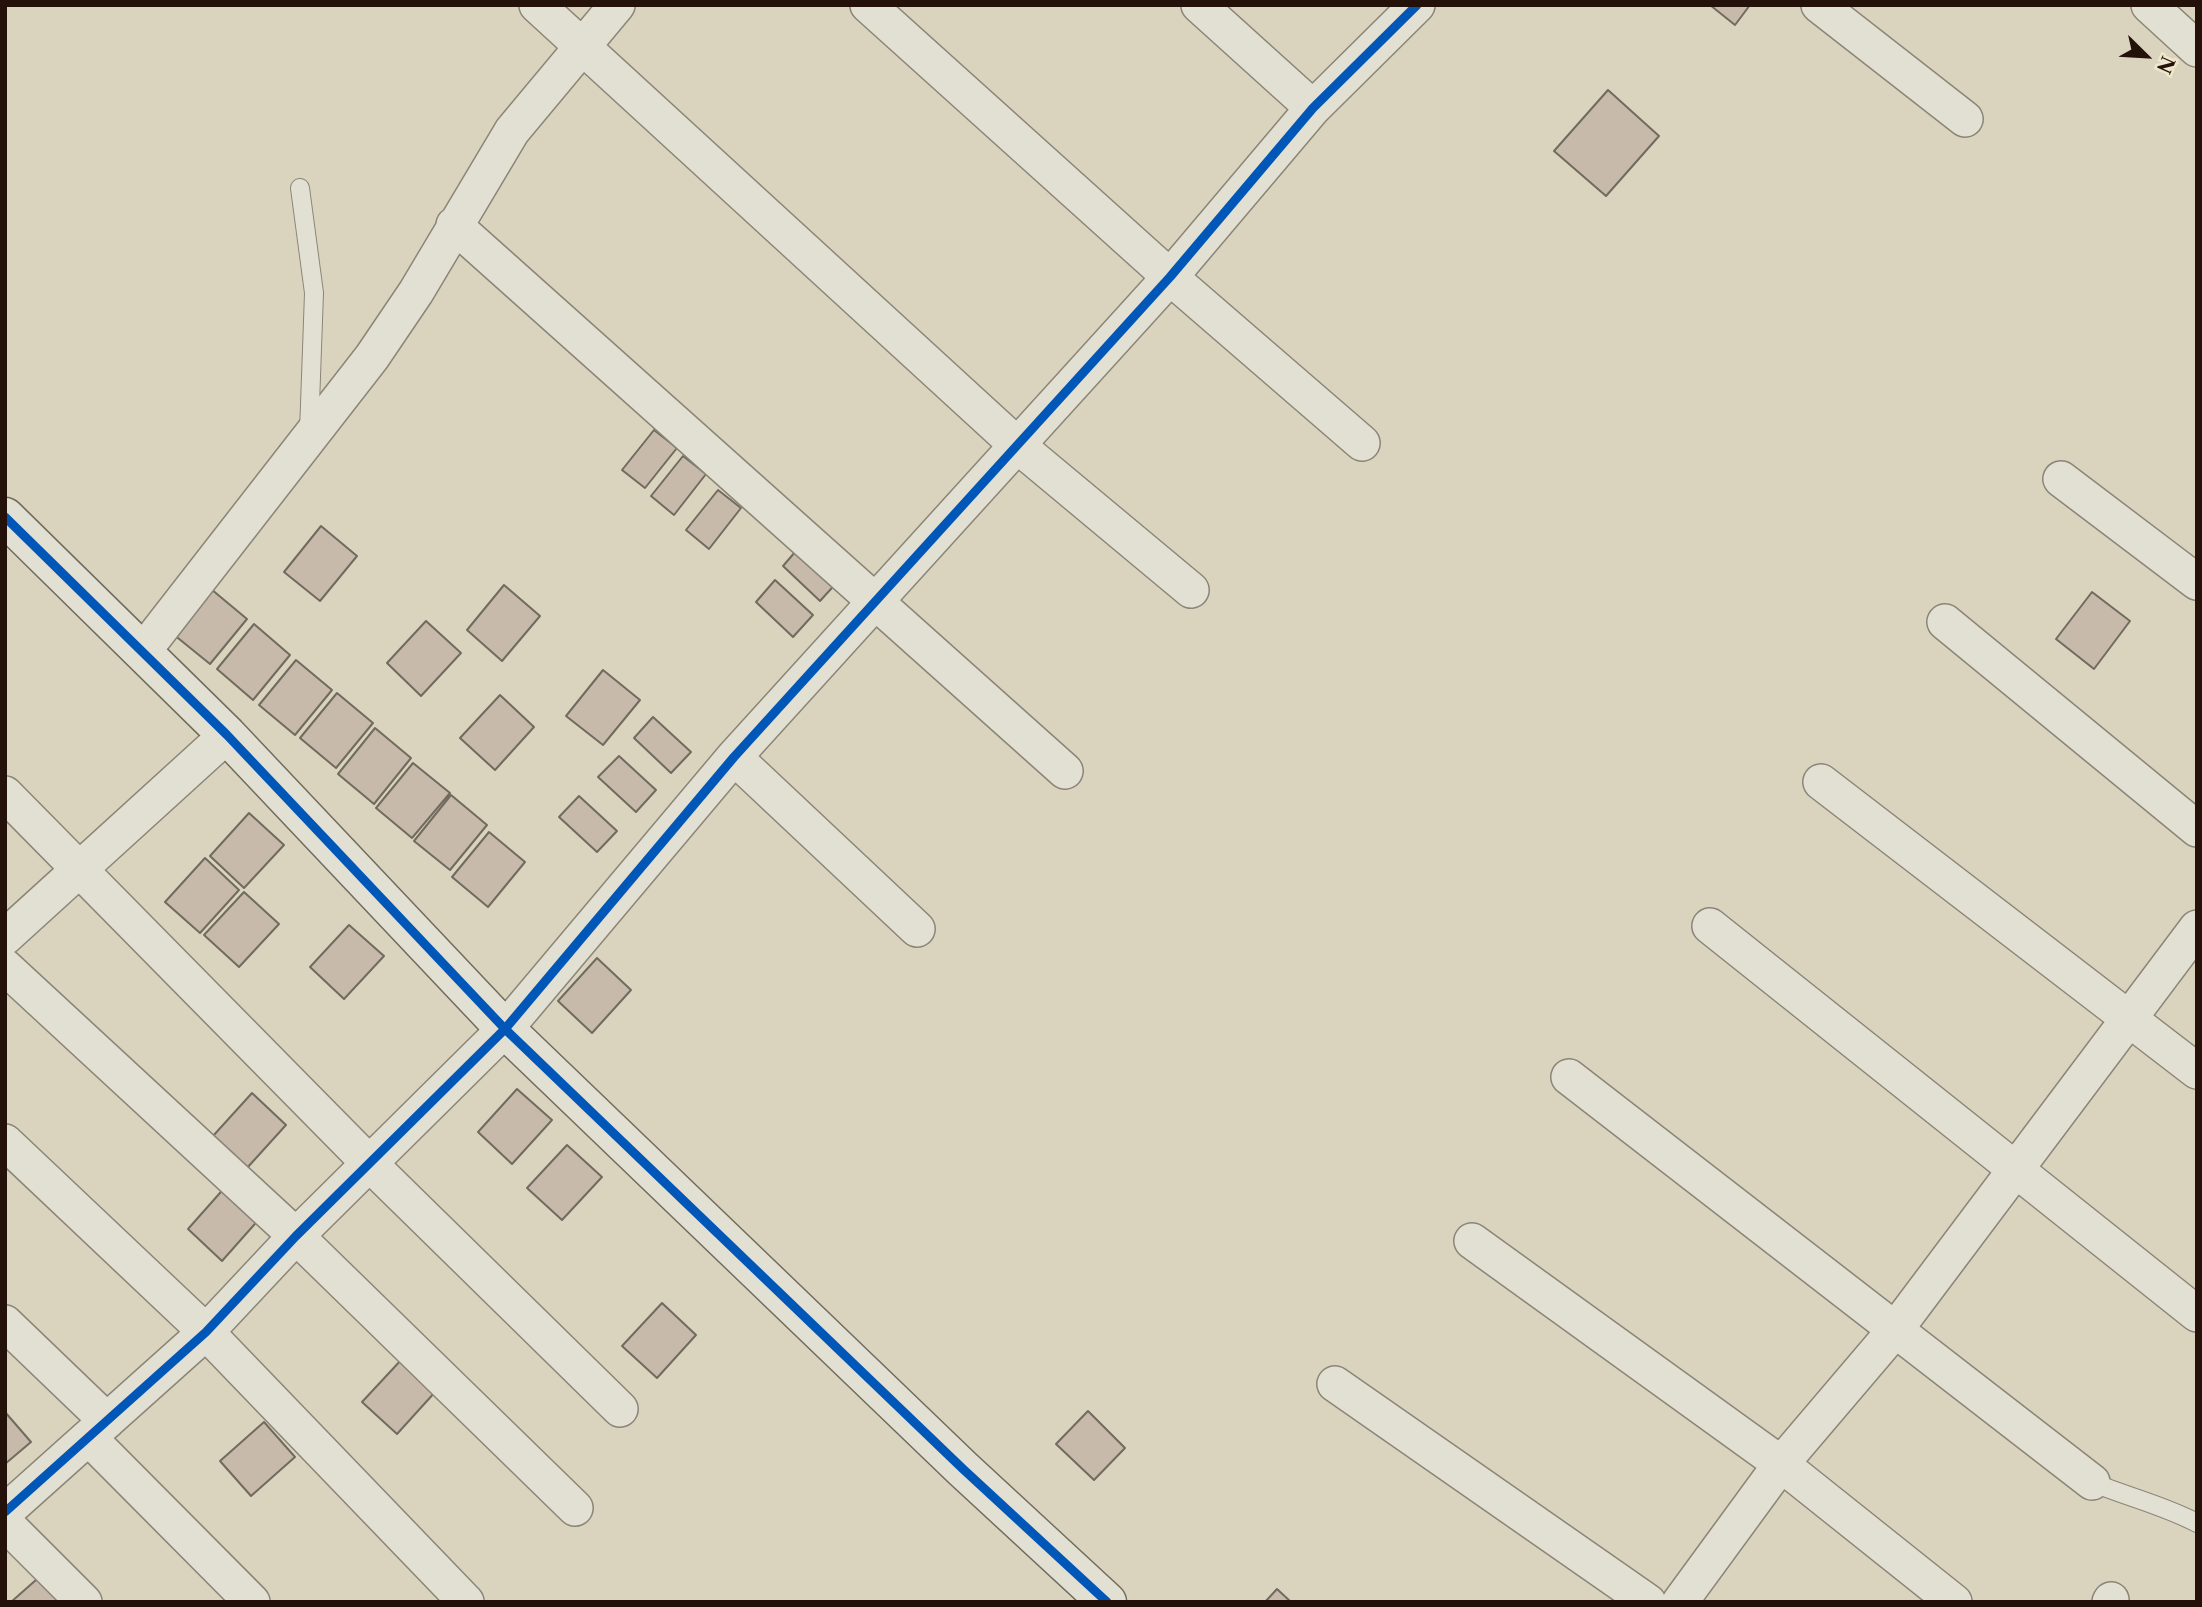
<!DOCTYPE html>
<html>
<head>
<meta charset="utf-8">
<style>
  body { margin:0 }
  #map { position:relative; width:2202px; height:1607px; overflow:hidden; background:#dad4be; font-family:"Libre Caslon Text",serif }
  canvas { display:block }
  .frame { position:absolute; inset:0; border:7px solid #241109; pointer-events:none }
  .north { position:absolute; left:2111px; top:21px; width:70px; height:70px; -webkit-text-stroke:5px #efe7cc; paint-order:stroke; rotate:114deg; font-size:19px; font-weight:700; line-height:28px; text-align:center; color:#241109 }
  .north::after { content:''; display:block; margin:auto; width:24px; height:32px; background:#241109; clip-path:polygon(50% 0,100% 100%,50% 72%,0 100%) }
</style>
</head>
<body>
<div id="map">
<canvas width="2202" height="1607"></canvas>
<div class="frame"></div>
<div class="north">N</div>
</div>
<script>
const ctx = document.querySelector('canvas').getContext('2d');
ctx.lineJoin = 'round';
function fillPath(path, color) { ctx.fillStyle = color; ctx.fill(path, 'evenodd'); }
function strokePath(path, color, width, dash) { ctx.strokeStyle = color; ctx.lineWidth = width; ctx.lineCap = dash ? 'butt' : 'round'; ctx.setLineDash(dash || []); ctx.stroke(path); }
const building = new Path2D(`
  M1710 5H1750L1735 25Z
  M1608 90 1659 136 1606 196 1554 151Z
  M654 430 677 448 645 488 622 470Z
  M683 456 706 474 674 515 651 496Z
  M718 490 741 508 709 549 686 530Z
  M321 526 357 556 320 601 284 572Z
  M802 544 840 579 820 601 783 566Z
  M775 580 813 615 793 637 756 602Z
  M504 585 540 616 502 661 467 630Z
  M211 589 247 619 210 664 173 634Z
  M2092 592 2130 621 2094 669 2056 639Z
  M426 621 461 653 421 696 387 663Z
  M254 624 290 655 253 700 217 669Z
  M296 660 332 690 295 735 259 705Z
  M603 670 640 700 603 745 566 716Z
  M337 693 373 723 336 768 300 738Z
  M500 695 534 727 495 770 460 738Z
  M653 717 691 752 671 773 634 738Z
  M375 728 411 758 374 804 338 774Z
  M619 756 656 790 636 812 598 777Z
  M413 763 450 793 412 838 376 808Z
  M451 795 487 825 450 870 414 841Z
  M579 796 617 831 597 852 559 817Z
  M249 813 284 845 244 888 210 856Z
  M489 832 525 862 488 907 452 877Z
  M205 858 239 890 200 933 165 902Z
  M244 892 279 924 239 967 204 935Z
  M349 925 384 956 344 999 310 967Z
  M597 958 631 990 592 1033 558 1001Z
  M517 1089 552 1120 512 1164 478 1132Z
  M252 1093 286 1125 247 1168 213 1136Z
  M567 1145 602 1177 562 1220 527 1188Z
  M227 1185 261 1217 222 1261 188 1229Z
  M662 1303 696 1335 657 1378 622 1346Z
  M402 1359 436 1391 397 1434 362 1402Z
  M1088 1411 1125 1448 1094 1480 1056 1444Z
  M5 1412 31 1442 5 1464Z
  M264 1422 295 1457 251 1496 220 1461Z
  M45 1572 70 1602H11Z
  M1277 1589 1291 1602H1265Z`);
const lane = new Path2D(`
  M300 188 314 293 309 432
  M2092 1482C2127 1497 2163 1505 2197 1523`);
const street = new Path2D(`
  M537 5 1017 445 1191 590
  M868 5 1170 277 1362 443
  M1199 5 1313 108
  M1819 5 1965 119
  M2149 5 2197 49
  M454 225 1065 771
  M2061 479 2197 582
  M1945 622 2197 829
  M144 650 372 357 416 292 512 131 617 5
  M734 757 917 929
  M1821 782 2197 1071
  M5 794 369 1163 620 1409
  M1710 926 2197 1314
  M5 937 227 735
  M5 967 296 1236 575 1508
  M1569 1077 2092 1482
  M5 1142 206 1332 466 1602
  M1472 1241 1781 1464 1954 1602
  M5 1323 107 1421
  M1335 1384 1648 1602
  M89 1438 252 1602
  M5 1512 206 1332 296 1236 505 1029 734 757 1170 277 1313 108 1417 5
  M5 1523 84 1602
  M1680 1602 1781 1464 1895 1330 2197 928
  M2110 1602 2111 1600`);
const secondary = new Path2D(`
  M5 517 227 735 505 1029 963 1469 1107 1602`);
const cycleway = new Path2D(`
  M5 517 227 735 505 1029 963 1469 1107 1602
  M5 1512 206 1332 296 1236 505 1029 734 757 1170 277 1313 108 1417 5`);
fillPath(building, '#c7baaa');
strokePath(building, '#716b5f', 2);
strokePath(lane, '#8b8578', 20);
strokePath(street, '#8b8578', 38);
strokePath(secondary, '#716b5f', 41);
strokePath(lane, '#e2dfd3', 18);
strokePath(street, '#e2dfd3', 35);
strokePath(secondary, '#e2dfd3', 38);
strokePath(cycleway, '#0057b8', 9);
</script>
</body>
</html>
